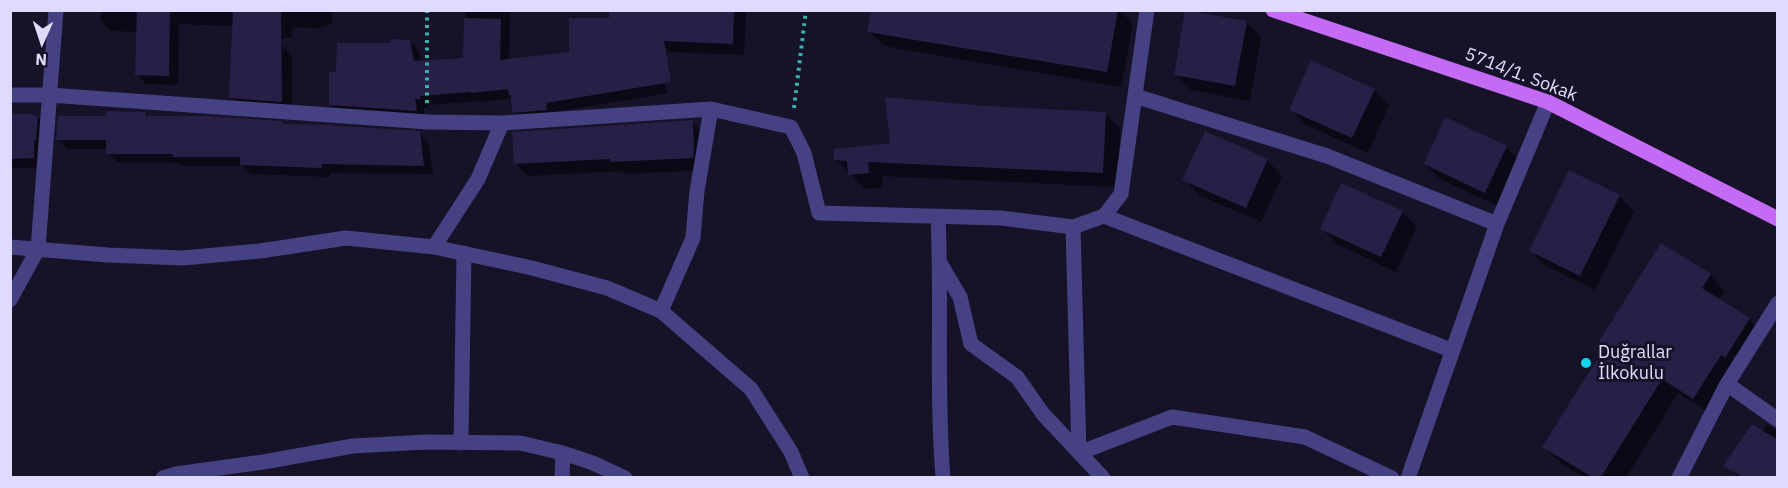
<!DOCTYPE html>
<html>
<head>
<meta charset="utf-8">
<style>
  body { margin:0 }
  #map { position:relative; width:1788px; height:488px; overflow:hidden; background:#161228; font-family:"IBM Plex Sans",sans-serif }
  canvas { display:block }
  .frame { position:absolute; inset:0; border:12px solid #e0dbfc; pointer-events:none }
  .north { position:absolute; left:12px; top:12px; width:60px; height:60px; -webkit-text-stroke:4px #161228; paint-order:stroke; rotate:183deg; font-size:16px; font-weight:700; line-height:24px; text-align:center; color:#e0dbfc }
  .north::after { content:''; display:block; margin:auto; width:21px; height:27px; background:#e0dbfc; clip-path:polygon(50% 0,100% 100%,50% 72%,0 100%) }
</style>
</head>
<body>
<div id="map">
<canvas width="1788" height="488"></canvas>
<div class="frame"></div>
<div class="north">N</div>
</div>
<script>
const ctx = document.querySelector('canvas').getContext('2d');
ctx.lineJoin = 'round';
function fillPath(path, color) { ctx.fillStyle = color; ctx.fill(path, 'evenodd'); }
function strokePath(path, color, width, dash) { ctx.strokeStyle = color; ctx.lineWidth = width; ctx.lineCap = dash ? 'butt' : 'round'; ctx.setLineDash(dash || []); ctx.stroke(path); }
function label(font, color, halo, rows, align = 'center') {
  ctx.font = font + ' "IBM Plex Sans",sans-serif'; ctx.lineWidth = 6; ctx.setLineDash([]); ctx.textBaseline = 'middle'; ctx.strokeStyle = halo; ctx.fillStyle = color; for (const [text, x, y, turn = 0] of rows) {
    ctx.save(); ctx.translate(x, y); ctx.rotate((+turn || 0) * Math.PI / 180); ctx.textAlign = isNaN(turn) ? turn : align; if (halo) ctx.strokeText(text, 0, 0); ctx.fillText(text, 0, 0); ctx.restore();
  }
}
const shadow = new Path2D(`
  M101 10H332V24L318 28 292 27V37L264 43 281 44 292 55V112L242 108 231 97 234 26 179 24 178 85 146 84 137 74 138 32 111 31 101 21Z
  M466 10H518L510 12 509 60 570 53 640 19 668 93 555 112 556 119 522 121 513 112V98L481 102 480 101 429 105V108H424L425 120 340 114 331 105 338 73 410 42 419 51 421 62 465 59Z
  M654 10H746L744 55 669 52 657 40Z
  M872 10H1120L1133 24 1121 87 884 46 869 31Z
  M1246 22 1261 37 1250 101 1191 90 1176 75Z
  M1374 90 1389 105 1368 153 1306 125 1291 110Z
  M985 108 1106 114 1120 129 1118 187 882 176 883 187 865 189 836 160 892 144Z
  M146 113 150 118 281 123 284 126 419 133 428 142 433 174 330 173V177L251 174 243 166H184L180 163 117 162 108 153V149H67L58 139 108 118Z
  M10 116 38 117 48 127 44 168H10Z
  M692 122 705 135 706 170 624 174 622 171 528 176 515 163Z
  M1506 147 1521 162 1500 207 1440 179 1425 164Z
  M1267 160 1282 176 1261 222 1199 195 1184 179Z
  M1619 196 1634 211 1595 290 1546 266 1531 251Z
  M1402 212 1417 227 1396 272 1337 244 1322 229Z
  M1661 245 1710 275 1725 291 1719 300 1749 319 1764 334 1709 413 1678 393 1626 478H1585L1560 462 1544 447 1604 351 1598 346Z
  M1766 425 1778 431V478H1739L1725 466 1762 432Z`);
const building = new Path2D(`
  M137 10H170L169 76 135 75Z
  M233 10H281L282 102 229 98Z
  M609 10H734L733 44 664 41 671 82 546 103 547 110 512 113 511 95H509L508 89 471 93 470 92 420 96 421 99H415L417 111 329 105V72H336L337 43H390V39L410 40 414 61 463 58 464 18 501 19 500 60 569 52V18H609Z
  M871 10H1118L1107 72 867 32Z
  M1185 10 1247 21 1235 86 1174 75Z
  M1311 60 1375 89 1352 138 1289 110Z
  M885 97 985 106 1106 112 1103 173 868 162 869 173 848 175 847 161 834 160V149L890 143Z
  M106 111 146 112V116H209L282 121V124L326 125 420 131 424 166 322 164V168L240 165V157H173V154H106V140H56L58 116H106Z
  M10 114H34V116H38L36 140H34V158L10 159Z
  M1445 117 1507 146 1485 193 1424 164Z
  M693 120 694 150 693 158 610 162V159L514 164 512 132Z
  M1205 131 1268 159 1246 208 1182 180Z
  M1569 170 1620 195 1580 276 1529 251Z
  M1341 183 1403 211 1381 257 1320 229Z
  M1661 243 1711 274 1702 288 1750 318 1725 358 1721 355 1693 399 1662 379 1601 477H1592L1542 447 1603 350 1596 346Z
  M1752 424 1778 440V477H1742L1723 466Z`);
const path = new Path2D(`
  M427 10V103
  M794 108 806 10`);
const minor = new Path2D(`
  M1147 10 1121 194 1104 216 1073 227 1079 453 1172 417 1305 437 1392 478
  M10 95H49L428 122 502 123 711 109 791 127 804 153 819 213 1001 218 1073 227
  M1135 96 1327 156 1497 224
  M1104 216 1451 350
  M938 217C942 304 936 391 943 478
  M10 247 107 255 183 258 260 251 346 238 434 247 532 268 607 288 661 311 693 238 697 191 711 109
  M434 247 478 179 502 123
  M940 263 960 297 971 344 1017 377 1043 414 1103 478
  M10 300 38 249 56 10
  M661 311 751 389 791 452 802 478
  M1727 384 1778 420
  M461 443 464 253
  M163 478 176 474 263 462 353 446 426 442 520 443 563 453 593 463 625 478
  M562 478 563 453
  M1408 478 1497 224 1548 102
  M1679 478 1727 384 1778 303`);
const major = new Path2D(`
  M1273 10 1548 102 1778 219`);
const markers = [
  [1586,363,6,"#16d3ee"]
];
const streetNames = [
  ["5714/1. Sokak",1521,75,21]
];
const poiNames = [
  ["Duğrallar",1598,353],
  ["İlkokulu",1598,374]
];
fillPath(shadow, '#0007');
fillPath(building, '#281f47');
strokePath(path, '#39b2ae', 4, [3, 4.5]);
strokePath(minor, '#454183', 15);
strokePath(major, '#c46af4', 15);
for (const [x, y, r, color] of markers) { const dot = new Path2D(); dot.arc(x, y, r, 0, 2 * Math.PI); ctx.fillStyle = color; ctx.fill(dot); strokePath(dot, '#161228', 2); }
label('18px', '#e0dbfc', '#161228', streetNames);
label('18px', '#e0dbfc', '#161228', poiNames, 'left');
</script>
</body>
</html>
